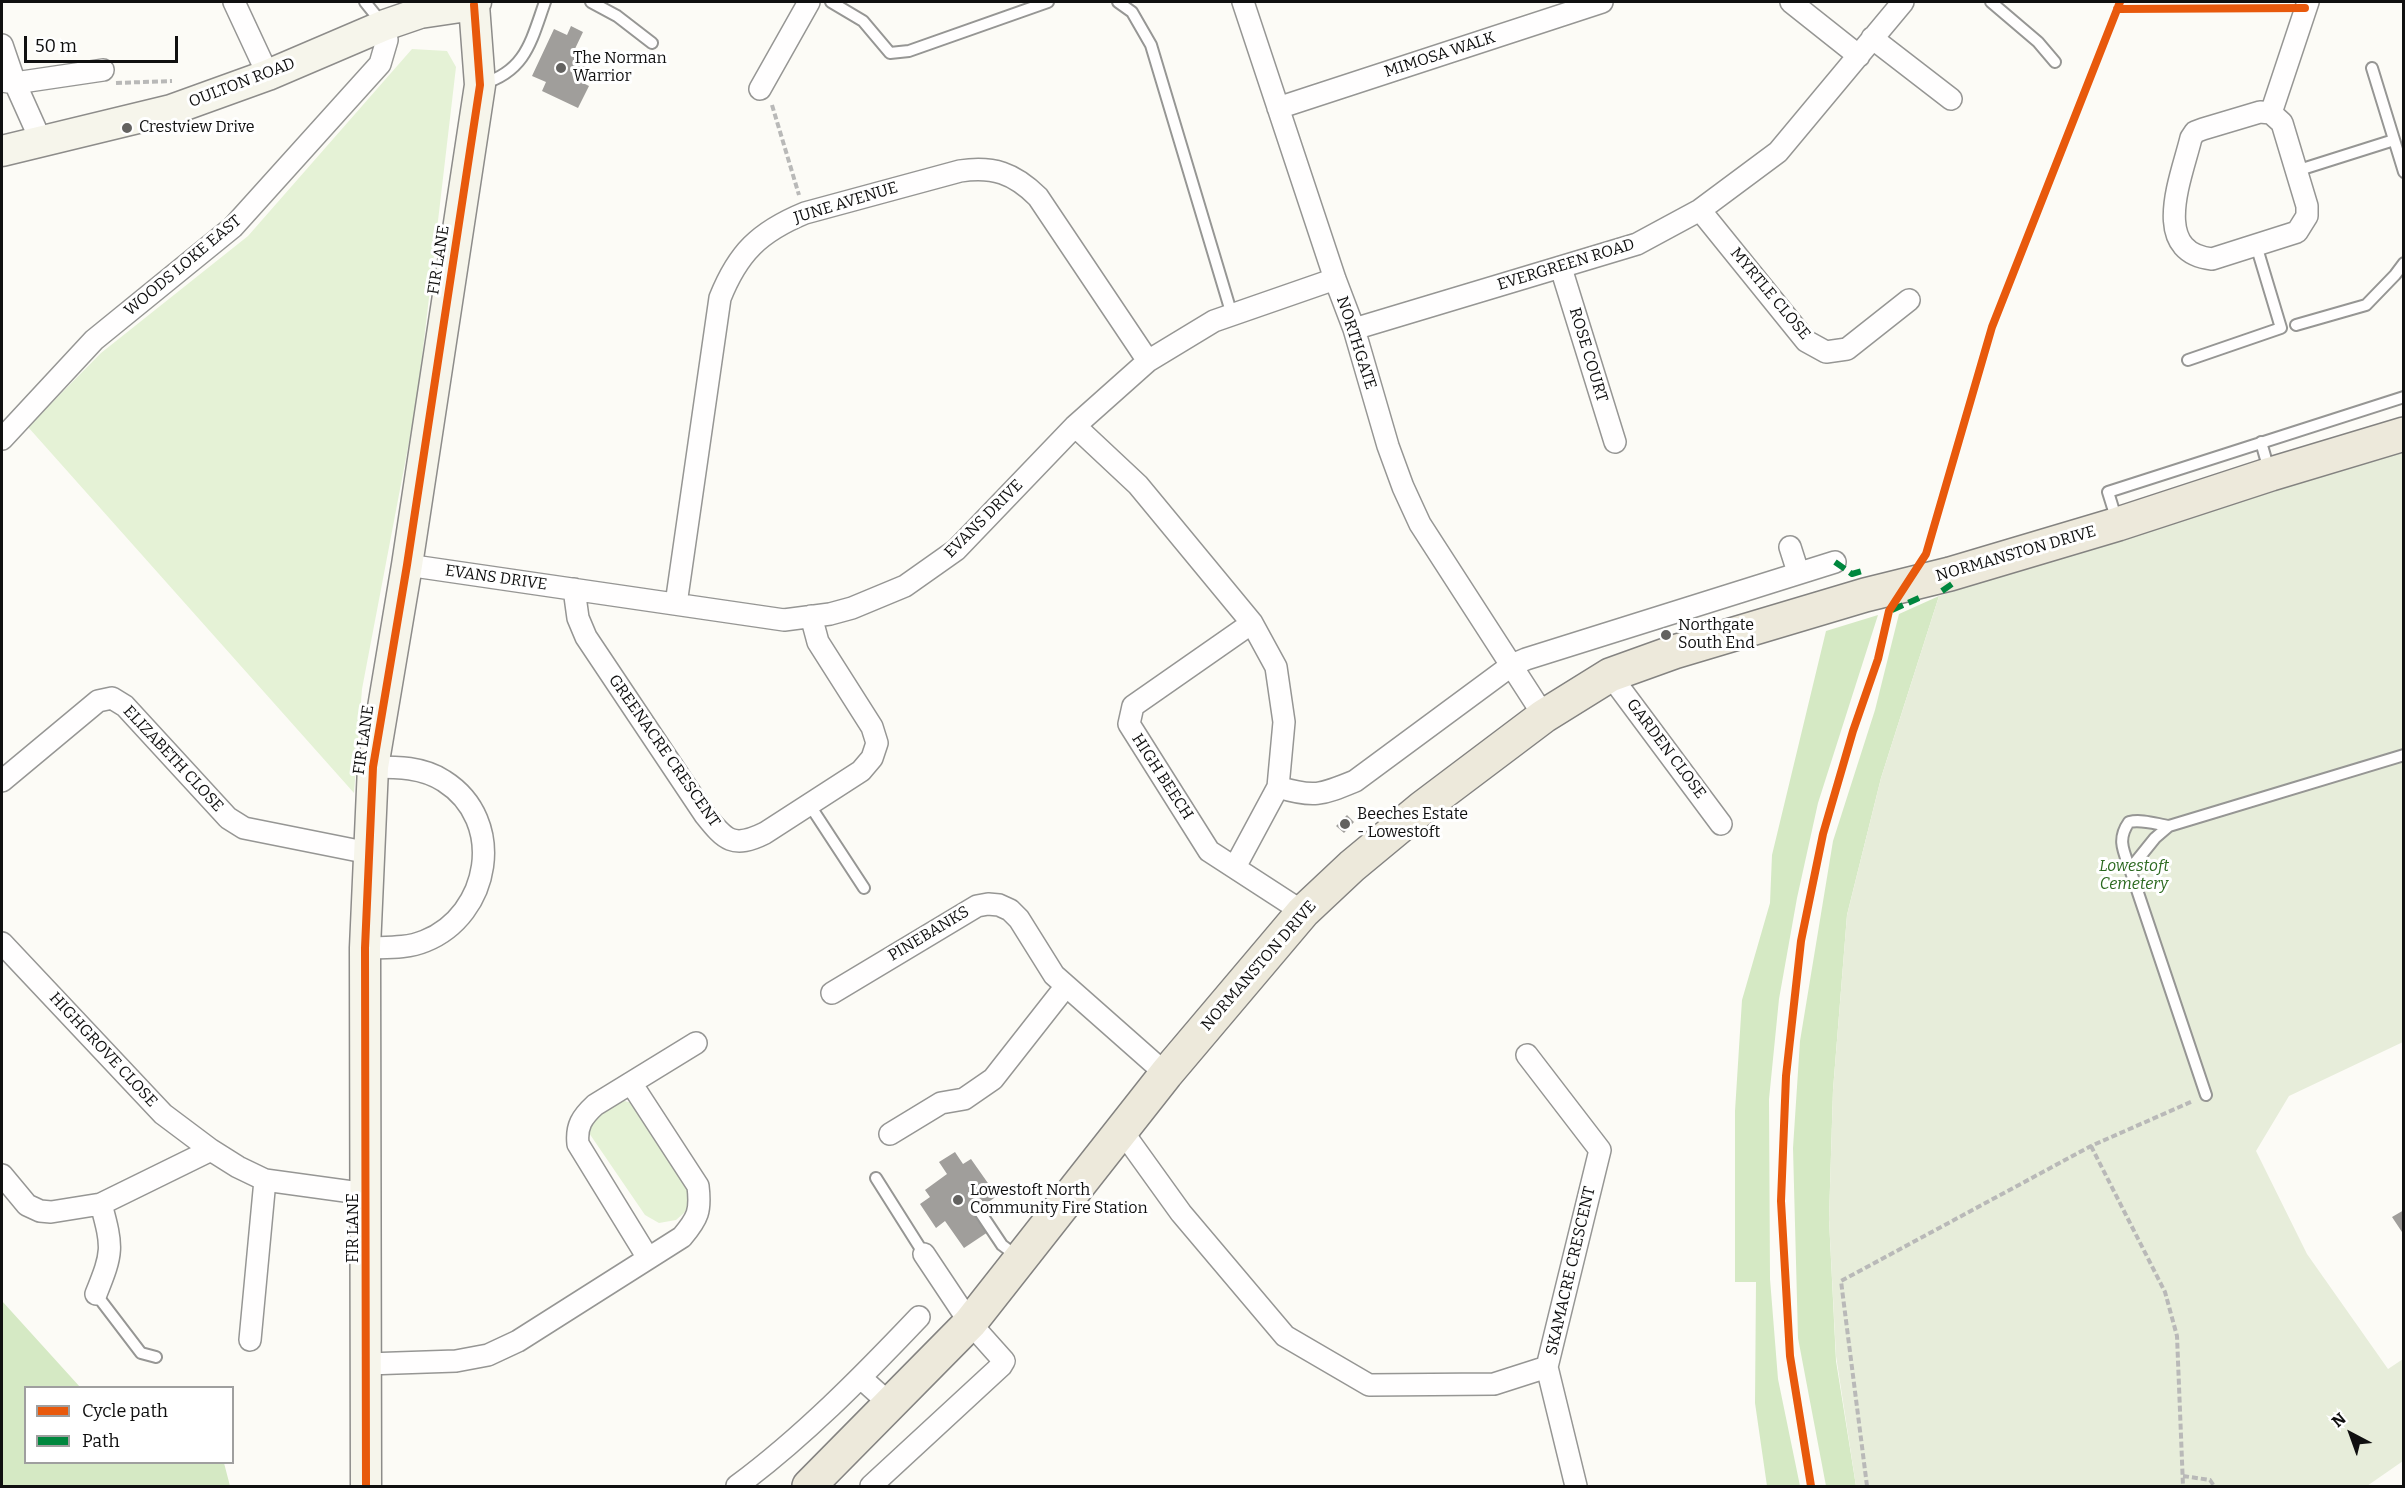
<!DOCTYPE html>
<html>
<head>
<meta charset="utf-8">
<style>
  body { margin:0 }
  #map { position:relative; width:2405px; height:1488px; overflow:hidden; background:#fcfbf6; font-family:Bitter,serif }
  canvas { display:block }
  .frame { position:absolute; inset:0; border:3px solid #101010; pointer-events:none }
  .legend { position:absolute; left:24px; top:1386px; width:210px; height:78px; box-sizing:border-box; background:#fff; border:2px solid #9f9f9f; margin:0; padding:8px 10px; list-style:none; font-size:18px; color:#101010 }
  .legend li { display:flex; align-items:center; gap:12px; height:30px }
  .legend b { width:30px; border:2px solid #9f9f9f }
  .north { position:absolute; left:2321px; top:1404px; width:60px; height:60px; -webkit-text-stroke:4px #fff; paint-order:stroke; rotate:319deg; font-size:16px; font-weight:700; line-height:24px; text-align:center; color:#101010 }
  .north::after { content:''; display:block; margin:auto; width:21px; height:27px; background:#101010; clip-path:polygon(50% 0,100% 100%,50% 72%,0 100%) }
  .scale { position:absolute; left:24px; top:36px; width:154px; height:27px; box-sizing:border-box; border:3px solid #101010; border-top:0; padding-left:8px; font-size:18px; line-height:21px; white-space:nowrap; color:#101010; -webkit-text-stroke:4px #fff; paint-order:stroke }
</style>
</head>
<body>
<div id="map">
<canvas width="2405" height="1488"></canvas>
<div class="frame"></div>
<ul class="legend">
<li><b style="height:8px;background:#e8590c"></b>Cycle path</li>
<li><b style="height:8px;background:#00873e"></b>Path</li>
</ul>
<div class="north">N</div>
<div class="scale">50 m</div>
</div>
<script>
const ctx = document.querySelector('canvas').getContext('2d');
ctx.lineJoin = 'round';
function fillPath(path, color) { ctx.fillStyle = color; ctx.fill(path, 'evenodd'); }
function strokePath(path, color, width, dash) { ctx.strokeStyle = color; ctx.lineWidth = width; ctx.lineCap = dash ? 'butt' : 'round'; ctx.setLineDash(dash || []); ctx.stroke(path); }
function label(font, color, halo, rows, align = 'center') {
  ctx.font = font + ' Bitter,serif'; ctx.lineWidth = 6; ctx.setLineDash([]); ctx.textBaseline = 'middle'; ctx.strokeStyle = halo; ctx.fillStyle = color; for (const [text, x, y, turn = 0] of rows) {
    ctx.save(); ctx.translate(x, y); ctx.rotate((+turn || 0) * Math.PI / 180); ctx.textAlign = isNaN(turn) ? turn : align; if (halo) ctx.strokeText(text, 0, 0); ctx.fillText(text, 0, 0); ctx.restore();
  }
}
const green = new Path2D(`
  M412 49 447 51 456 67 417 400 362 689 354 793 28 427 101 353 248 236Z
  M618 1099 635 1104 689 1187V1205L684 1213 676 1220 659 1223 645 1215 589 1133C589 1114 605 1109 618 1099Z`);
const forest = new Path2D(`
  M1939 596 1881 778 1847 915 1833 1090 1829 1219 1836 1361 1856 1486H1826L1798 1338 1793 1148 1800 1041 1833 841 1875 710 1899 614Z
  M1878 615 1818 803 1797 898 1779 999 1769 1099 1770 1279 1778 1379 1800 1486H1767L1755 1403 1756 1282H1735V1111L1742 1000 1770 903 1772 855 1826 631Z
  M2 1301 80 1387 26 1388V1462L224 1463 230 1486H2Z`);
const cemetery = new Path2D(`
  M2403 449V1042L2289 1096 2256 1151 2307 1254 2388 1369 2403 1359V1461L2367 1486H1856L1836 1356 1829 1219 1833 1090 1847 915 1881 778 1939 596Z`);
const building = new Path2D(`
  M571 26 583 32 573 53 590 61 581 82 589 86 578 108 542 91 546 82 532 76 554 29 567 35Z
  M1347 815 1354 822 1344 833 1336 826Z
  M955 1152 963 1164 971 1159 997 1196 974 1212 988 1232 964 1248 945 1221 936 1228 920 1204 930 1197 925 1190 947 1174 939 1162Z
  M2404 1210V1235L2392 1217Z`);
const path = new Path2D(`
  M116 83 172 81
  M772 105 799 195
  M2091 1146 2165 1292 2177 1336 2183 1486
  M2183 1476 2210 1480 2214 1486
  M1867 1486 1841 1281 2091 1146 2193 1101`);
const lane = new Path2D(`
  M365 2 382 23
  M591 2 617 16 652 43
  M831 2 863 21 890 53 909 51 1048 2
  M1118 2 1132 12 1151 45 1232 315
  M1991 2 2038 42 2055 62
  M2372 68 2404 172
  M482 84C526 71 531 41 545 2
  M2296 171 2394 140
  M2296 325 2366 305 2395 275 2404 263
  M2188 360 2281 328 2256 245
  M2261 442 2269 470
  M2117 521 2108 492 2404 397
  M809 804 864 888
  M2130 869C2123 850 2117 839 2129 822 2142 819 2156 824 2169 826
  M2206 1095 2130 869 2155 838 2169 826 2404 755
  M876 1178 924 1254
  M978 1209 1002 1245 1018 1257
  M96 1294 141 1353 156 1357`);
const street = new Path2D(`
  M234 2 268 75
  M1243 2 1335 279 1354 329 1388 446 1403 487 1420 524 1544 716
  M1791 2 1859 56
  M1872 38 1951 99
  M2 45 15 83 41 141
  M2 81 15 83 103 70
  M760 89 809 2
  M1278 108 1602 2
  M2260 112 2271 113 2282 123 2307 206V216L2297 232 2212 259C2149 252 2182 176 2191 138L2195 132 2203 129Z
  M2271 113 2308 2
  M1700 210 1806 341 1826 352 1847 349 1909 300
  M1561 268 1615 442
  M1354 329 1637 244 1700 210 1778 152 1903 2
  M1075 426 1138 485 1252 623 1276 667 1284 722 1278 787 1235 867
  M2 439 94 340 233 227 380 64 387 40 385 25
  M1790 547 1798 572
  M407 565 784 620 830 614 852 608 905 586 956 550 1075 426 1148 361 1214 321 1335 279
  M574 589 578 618 586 637 705 815C725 840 733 849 765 833L861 771 872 758 877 743 872 727 818 642 811 616
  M676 604 720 298C738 253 759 232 805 213L960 171C993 166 1014 173 1038 197L1148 361
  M1252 623 1133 706 1129 724 1209 851 1303 912
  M1610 675 1721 824
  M2 781 98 701 112 698 125 706 228 818 244 828 369 853
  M1278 787C1314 798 1321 795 1355 781L1512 665 1526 659 1835 562
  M2 943 163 1114 211 1150 238 1167 265 1180 367 1194
  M365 948C385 947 406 949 425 941 490 915 507 821 444 781 423 767 397 767 373 767
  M832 993 977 906 988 904 999 905 1010 910 1019 919 1054 975 1166 1074
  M1122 1131 1181 1213 1285 1336 1369 1385 1494 1384 1547 1367 1600 1150 1527 1055
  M890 1134 941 1103 964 1099 993 1079 1066 986
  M2 1175 27 1205 40 1211 51 1212 101 1204 211 1150
  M648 1258 578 1144C576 1126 582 1117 595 1105L696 1043
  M96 1294C113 1252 113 1248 101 1204
  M250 1340 265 1180
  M367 1364 456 1361 488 1355 518 1341 682 1237C698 1218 701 1211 698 1186L631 1083
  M1547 1367 1576 1486
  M861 1378 890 1404
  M737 1486C803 1437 862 1377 919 1317
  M871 1486 1001 1366 1004 1361 970 1323 924 1254`);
const secondary = new Path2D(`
  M2 151 171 110 268 75 385 25 420 13 474 5
  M366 1486 365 948 373 767 407 565 480 85 474 5 476 2`);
const primary = new Path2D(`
  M809 1486 970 1323 1166 1074 1303 912 1352 866 1422 808 1544 716 1610 675 1674 652 1865 595 1950 574 2118 524 2271 474 2404 434`);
const quiet = new Path2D(`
  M1835 562 1852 574 1866 570
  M1942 591 1952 584
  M1892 610 1919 598`);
const cycleway = new Path2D(`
  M2117 9 2305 8
  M366 1486 365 948 373 767 407 565 480 85 474 5
  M1811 1486 1790 1356 1781 1201 1786 1076 1801 941 1823 834 1853 731 1878 659 1889 611 1926 554 1992 327 2120 2`);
const markers = [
  [561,68,6,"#636260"],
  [127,128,6,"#636260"],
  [1666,635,6,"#636260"],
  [1345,824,6,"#636260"],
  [958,1200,6,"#636260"]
];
const streetNames = [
  ["MIMOSA WALK",1440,55,-18],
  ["OULTON ROAD",242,83,-21],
  ["JUNE AVENUE",846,203,-17],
  ["FIR LANE",439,260,-81],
  ["EVERGREEN ROAD",1566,265,-17],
  ["WOODS LOKE EAST",183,266,-40],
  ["MYRTLE CLOSE",1770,294,50],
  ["NORTHGATE",1356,343,72],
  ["ROSE COURT",1588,355,73],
  ["EVANS DRIVE",984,519,-45],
  ["NORMANSTON DRIVE",2016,554,-16],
  ["EVANS DRIVE",496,578,8],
  ["FIR LANE",364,740,-82],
  ["GARDEN CLOSE",1666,749,53],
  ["GREENACRE CRESCENT",664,751,55],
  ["ELIZABETH CLOSE",173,759,47],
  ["HIGH BEECH",1162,777,57],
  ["PINEBANKS",929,934,-31],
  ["NORMANSTON DRIVE",1259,966,-49],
  ["HIGHGROVE CLOSE",103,1050,47],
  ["FIR LANE",354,1228,-90],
  ["SKAMACRE CRESCENT",1571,1271,-77]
];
const poiNames = [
  ["The Norman",573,59],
  ["Warrior",573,77],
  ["Crestview Drive",139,128],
  ["Northgate",1678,626],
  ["South End",1678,644],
  ["Beeches Estate",1357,815],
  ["- Lowestoft",1357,833],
  ["Lowestoft North",970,1191],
  ["Community Fire Station",970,1209]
];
const parkNames = [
  ["Lowestoft",2134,867],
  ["Cemetery",2134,885]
];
fillPath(green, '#e5f2d6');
fillPath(forest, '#d5e9c4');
fillPath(cemetery, '#e7edda');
fillPath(building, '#a09e9b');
strokePath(lane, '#969694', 14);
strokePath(street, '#969694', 24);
strokePath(secondary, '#8d8c8a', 33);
strokePath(primary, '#848381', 36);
strokePath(path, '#b9b9b8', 4, [6, 3]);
strokePath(lane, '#fffefe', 10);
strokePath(street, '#fffefe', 21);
strokePath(secondary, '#f6f5eb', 30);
strokePath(primary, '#ede9db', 33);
strokePath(quiet, '#00873e', 6, [12, 6]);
strokePath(cycleway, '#e8590c', 8);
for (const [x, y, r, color] of markers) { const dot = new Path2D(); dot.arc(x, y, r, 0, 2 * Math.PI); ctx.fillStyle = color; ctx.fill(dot); strokePath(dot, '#fff', 2); }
label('16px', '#101010', '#fff', streetNames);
label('16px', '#101010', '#fff', poiNames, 'left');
label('italic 16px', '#2b691f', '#fff', parkNames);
</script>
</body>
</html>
